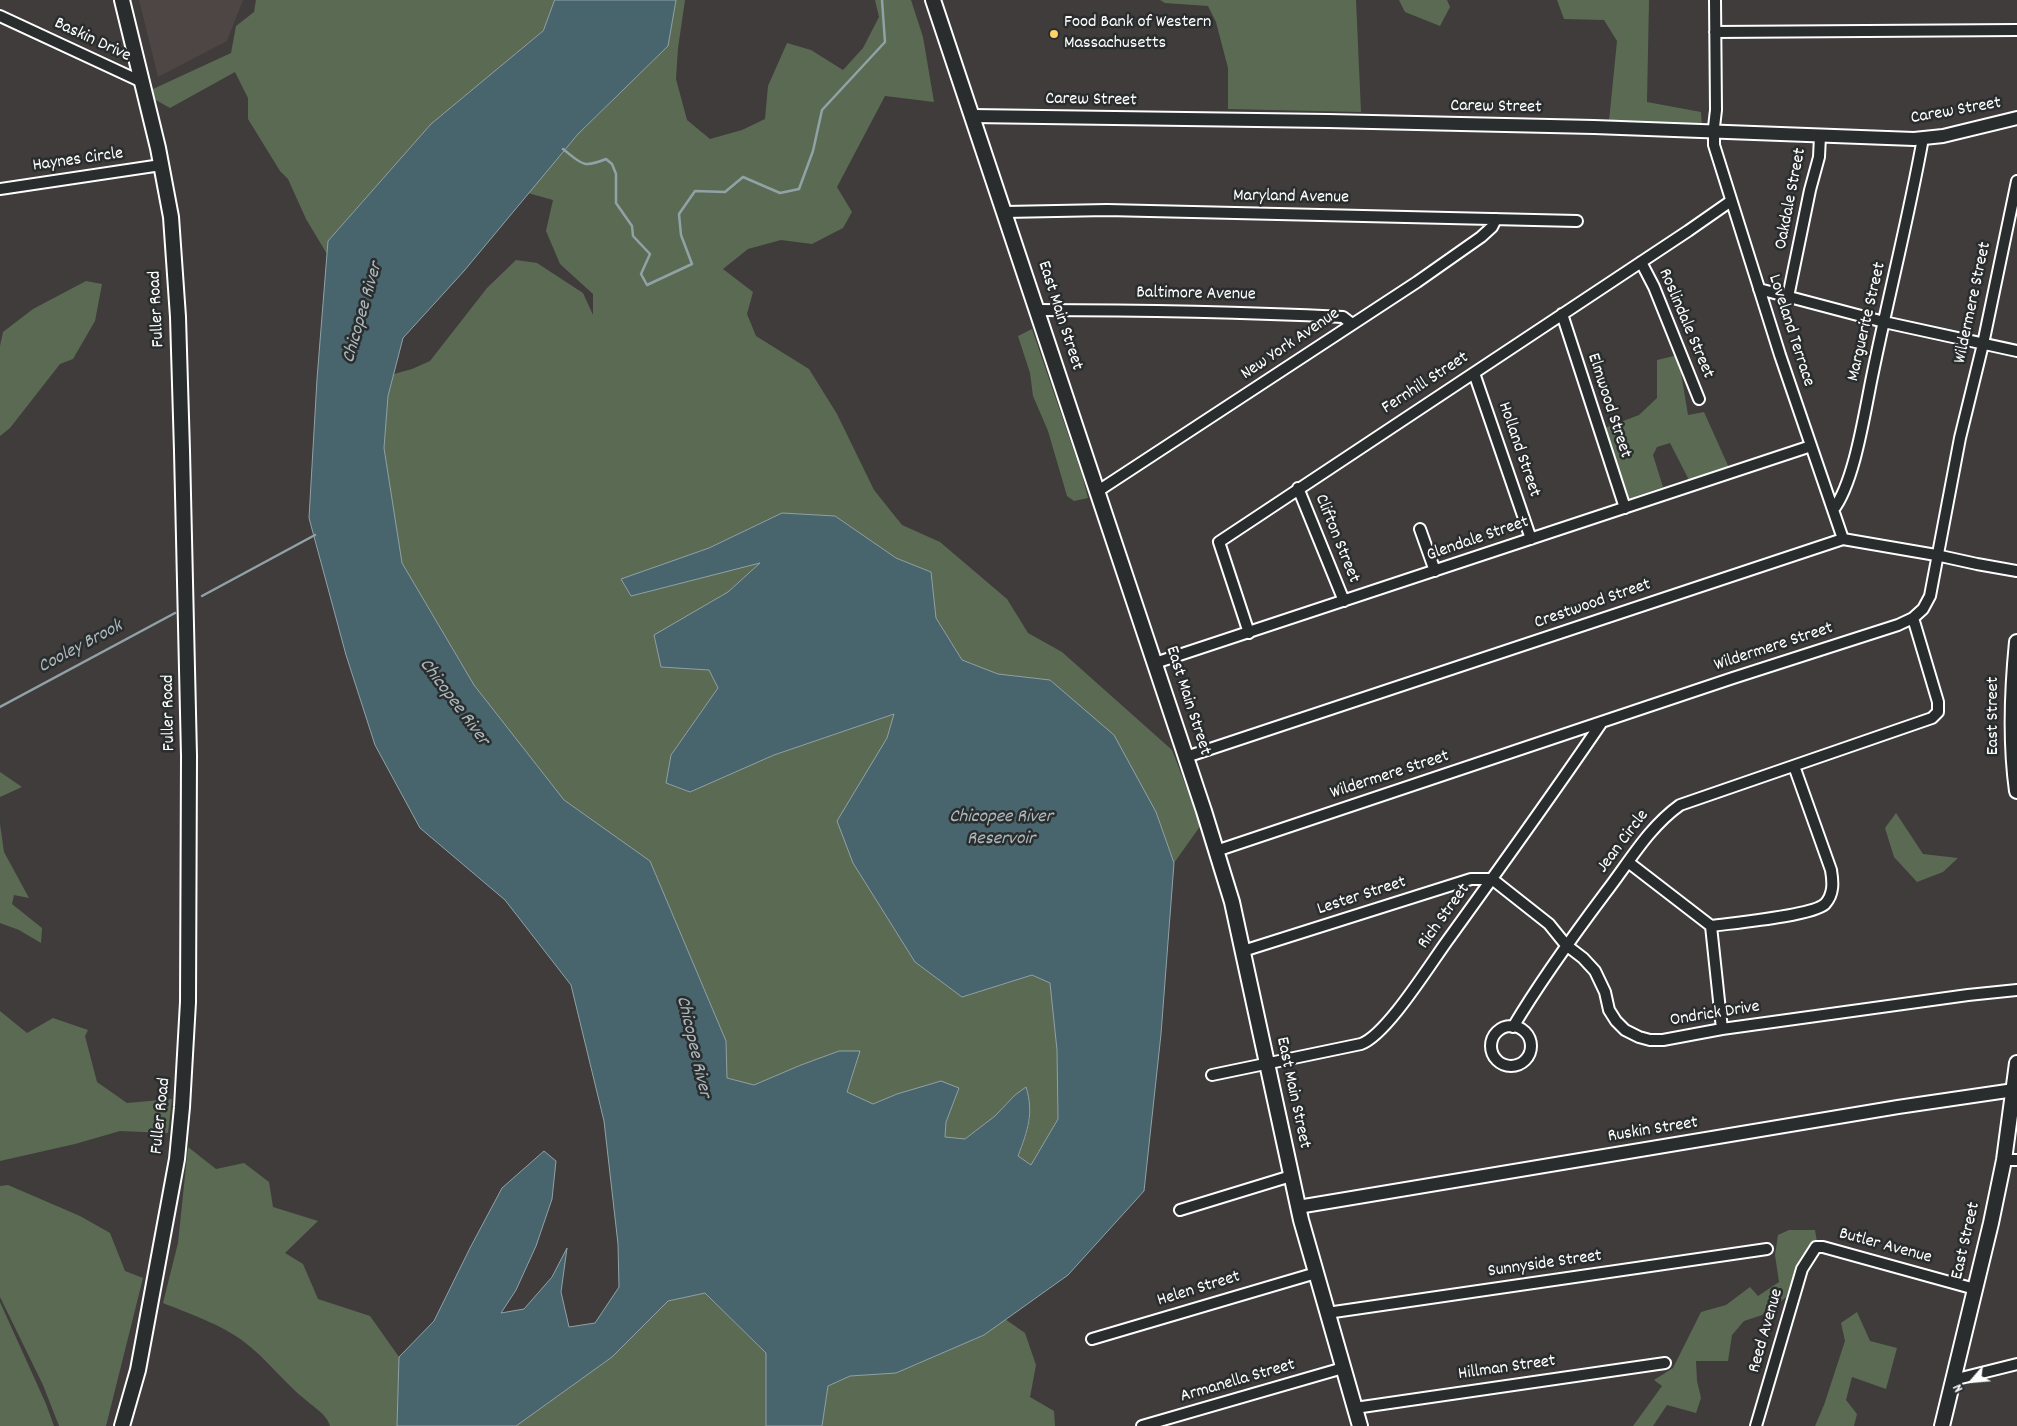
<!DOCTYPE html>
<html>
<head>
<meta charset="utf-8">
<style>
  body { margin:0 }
  #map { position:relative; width:2017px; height:1426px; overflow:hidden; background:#3f3c3b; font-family:Dekko,sans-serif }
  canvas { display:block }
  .north { position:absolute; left:1947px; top:1356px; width:50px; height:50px; -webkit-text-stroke:4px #2a2d2e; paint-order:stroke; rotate:243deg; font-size:14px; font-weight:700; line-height:20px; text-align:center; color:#fff }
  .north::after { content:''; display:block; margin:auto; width:18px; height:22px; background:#fff; clip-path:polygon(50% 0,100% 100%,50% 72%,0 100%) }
</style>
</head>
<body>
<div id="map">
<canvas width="2017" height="1426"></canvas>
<div class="north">N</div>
</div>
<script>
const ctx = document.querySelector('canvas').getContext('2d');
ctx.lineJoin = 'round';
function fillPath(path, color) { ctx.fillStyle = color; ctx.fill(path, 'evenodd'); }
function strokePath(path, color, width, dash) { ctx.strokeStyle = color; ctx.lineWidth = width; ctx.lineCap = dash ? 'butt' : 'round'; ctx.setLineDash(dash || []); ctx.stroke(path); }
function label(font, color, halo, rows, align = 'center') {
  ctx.font = font + ' Dekko,sans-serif'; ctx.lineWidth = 5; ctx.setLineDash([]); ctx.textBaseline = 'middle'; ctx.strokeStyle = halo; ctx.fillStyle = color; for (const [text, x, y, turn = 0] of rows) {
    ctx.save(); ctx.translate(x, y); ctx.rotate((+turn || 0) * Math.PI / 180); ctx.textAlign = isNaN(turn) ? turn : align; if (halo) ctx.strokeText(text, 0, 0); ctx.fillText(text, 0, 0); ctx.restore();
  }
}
const built = new Path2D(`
  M139 0H243L227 41 158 77Z`);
const green = new Path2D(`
  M256 0H555L543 31 431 124 328 241 327 254 306 219 288 179 280 171 248 119V98L235 72 170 108 154 99 153 89 231 53 236 26 254 12Z
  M676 0H685L678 48 676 79 687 120 710 139 742 130 765 119 768 86 787 43 811 50 843 70 863 48 879 17 875 0H911L923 37 934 102 885 96 837 187 852 212 843 228 812 244 781 240 748 249 723 269 753 292 747 314 756 336 809 369 837 414 874 490 902 525 940 542 1007 599 1028 633 1062 652 1172 750 1201 825 1174 863 1156 812 1051 680 998 674 962 660 936 618 931 572 896 558 835 516 782 513 709 548 622 580 631 596 761 562 728 592 654 636 661 667 709 670 718 688 671 755 666 783 690 792 774 755 894 714 853 863 915 962 962 997 1032 975 1050 982 1057 1050 1058 1119 1031 1165 1018 1156C1029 1131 1034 1113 1026 1087L1015 1095 995 1116 965 1139 945 1137 946 1122 959 1088 897 1094 873 1104 847 1092 860 1051H839L801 1065 754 1085 727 1078 726 1041 650 861 564 800 474 685 402 563 384 448 388 396 394 374 412 369 430 361 487 288 516 260 537 263 583 293 593 315V294L560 264 546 231 553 200 528 193 578 134 668 46Z
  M1160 0H1356L1361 112 1228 109V68L1216 22 1208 6 1165 3Z
  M1399 0H1447L1450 7 1440 26 1405 12Z
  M1557 0H1649L1647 102 1701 112 1702 126 1609 121 1617 41 1604 20 1564 19Z
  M86 281 102 284 95 321 73 359 60 364 10 428 0 436V346L3 332 33 309Z
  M1032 329 1082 475 1088 498 1074 501 1067 496 1048 431 1033 396 1030 373 1018 336Z
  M1678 355 1688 415 1704 412 1730 470 1690 482 1670 443 1657 447 1653 455 1663 487 1628 499 1605 428 1639 415 1657 398V360Z
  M0 772 22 787 0 797Z
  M1896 813 1923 854 1958 858 1943 872 1917 882 1894 857 1885 828Z
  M0 824 4 852 29 898 14 895 12 904 42 928 41 943 19 930 0 923Z
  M0 1011 27 1033 53 1018 88 1030 85 1036 97 1082 127 1103 172 1099 168 1133 120 1131 75 1144 0 1161Z
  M188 1147 216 1169 244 1163 269 1182 273 1207 318 1221 285 1253 303 1264 318 1299 370 1316 399 1357 397 1426H330C328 1416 314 1407 307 1401 284 1383 265 1357 243 1341 222 1325 188 1313 163 1303L178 1243Z
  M8 1185 80 1216 110 1233 125 1271 143 1278 106 1426H59L43 1385 0 1297V1186Z
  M1789 1230H1815L1817 1242 1808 1247 1800 1259 1786 1297 1768 1313 1744 1321 1732 1335 1728 1361H1696L1697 1381 1701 1398 1696 1413 1667 1405 1653 1426H1633L1662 1386 1654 1380 1673 1368 1701 1312 1726 1305 1750 1287 1758 1296 1779 1282 1775 1255 1778 1235Z
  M705 1293 766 1353V1426H516L612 1357 668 1301Z
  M0 1302 46 1404 54 1426H0Z
  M1857 1312 1870 1341 1897 1348 1886 1389 1852 1377 1846 1400 1857 1414 1854 1426H1815L1824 1405 1845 1341 1841 1323Z
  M1005 1319 1025 1333 1036 1365 1030 1397 1054 1411 1055 1426H822L828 1386 850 1376 896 1373 984 1335Z`);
const water = new Path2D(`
  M555 0H676L668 46 578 134 464 271 403 338 388 396 384 448 402 563 474 685 564 800 650 861 726 1041 727 1078 754 1085 801 1065 839 1051H860L847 1092 873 1104 897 1094 941 1081 959 1088 946 1122 945 1137 965 1139 995 1116 1015 1095 1026 1087C1034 1113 1028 1130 1018 1156L1031 1165 1058 1119 1057 1050 1050 983 1032 975 962 997 915 962 853 863 837 821 887 738 894 714 774 755 690 792 666 783 671 755 718 688 709 670 661 667 654 635 728 592 760 563 631 596 621 579 709 548 782 513 835 516 896 558 931 572 936 618 962 660 998 674 1050 680 1114 735 1156 812 1174 863 1161 1034 1144 1191 1068 1275 984 1335 896 1373 850 1376 828 1386 822 1426H766V1353L705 1293 668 1301 612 1357 516 1426H397L399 1357 434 1321 470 1248 502 1188 544 1151 556 1161 552 1199 536 1246 516 1290 501 1313 524 1309 552 1277 567 1248 561 1292 569 1327 595 1323 619 1287 618 1244 604 1121 571 985 505 900 420 828 375 745 346 655 309 518 317 379 328 241 431 124 543 31Z`);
const stream = new Path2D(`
  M563 149C581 163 582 169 606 159L612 164 616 174V203L632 226 633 236 650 254 641 274 647 285 692 264 681 235 679 214 695 191 725 192 743 177 780 193 799 189 813 151 822 110 885 42 882 0
  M202 596 315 535
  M0 707 175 613`);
const minor = new Path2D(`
  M1715 0 1716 110 1714 127V145L1780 355 1843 539
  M0 16 142 82
  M1715 32 2017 30
  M0 189 161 165
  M1005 212 1107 210 1577 221
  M1641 262 1654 287 1699 399
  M1759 289 1884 322 2017 351
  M1788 297 1810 190 1819 157 1820 136
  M1037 310C1139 310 1241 312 1343 317L1352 324
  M1562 314 1625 508
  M1474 373 1531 539
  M1298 488 1344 601
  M1098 491 1417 282 1481 237 1492 227 1496 219
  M1833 510C1855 482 1865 409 1873 372 1889 294 1909 216 1923 138
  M1420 529 1435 571
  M1249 633 1219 542 1688 231 1731 201
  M1155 663 1811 446
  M1186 757 1843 539 1936 555 1977 564 2017 571
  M1216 851 1733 678 1898 625 1913 618 1923 609 1930 596 1960 438 1983 344 2017 181
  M1628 862 1711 926 1722 1029
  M1711 926C1732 923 1812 916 1825 904 1834 894 1833 882 1831 870L1794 766
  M1243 951 1471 879H1492L1549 924 1566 945 1583 958 1595 971 1605 992 1609 1010 1616 1021 1625 1030 1639 1037 1650 1040H1663L1722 1029 1968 995 2017 990
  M1491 1046a20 20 0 1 1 40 0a20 20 0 1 1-40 0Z
  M1513 1027C1541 980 1573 936 1606 892 1630 861 1648 828 1680 805L1932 718 1938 712V702L1913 618
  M1212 1075 1361 1044C1387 1035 1432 961 1450 937 1502 865 1553 794 1602 722
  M2004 1160H2017
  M1180 1210 1291 1176
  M1327 1313 1767 1249
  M1092 1339 1316 1273
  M1953 1380 2017 1364
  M1355 1408 1665 1363
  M1142 1426 1343 1368
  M1756 1426 1802 1269 1816 1247H1823L1975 1289`);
const tertiary = new Path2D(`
  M972 116 1328 121 1594 127 1914 139 1943 136 2017 118
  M1298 1207 1898 1107 2014 1090`);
const secondary = new Path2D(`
  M122 0 158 148 171 217 178 317 182 451 189 756 188 1002 182 1107 177 1159 138 1370 122 1426
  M933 0 1204 811 1232 902 1301 1220 1360 1426
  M2017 642C2012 692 2010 741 2017 791
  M1942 1426 1991 1223 2004 1160 2017 1063`);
const markers = [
  [1054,34,5,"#ffd166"]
];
const poiNames = [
  ["Food Bank of Western",1064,24],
  ["Massachusetts",1064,45]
];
const streetNames = [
  ["Baskin Drive",92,41,25],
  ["Carew Street",1091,101,1],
  ["Carew Street",1496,108,1],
  ["Carew Street",1956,112,-10],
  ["Haynes Circle",78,161,-8],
  ["Maryland Avenue",1291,198,1],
  ["Oakdale Street",1792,199,-79],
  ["Baltimore Avenue",1196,295,1],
  ["Wildermere Street",1974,303,-78],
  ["Fuller Road",158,309,-93],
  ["East Main Street",1059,316,72],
  ["Marguerite Street",1868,322,-77],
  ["Roslindale Street",1685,324,67],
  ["Loveland Terrace",1790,331,72],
  ["New York Avenue",1291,345,-34],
  ["Fernhill Street",1426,384,-33],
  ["Elmwood Street",1608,406,72],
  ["Holland Street",1518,450,71],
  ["Clifton Street",1336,539,68],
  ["Glendale Street",1478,540,-19],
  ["Crestwood Street",1593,605,-19],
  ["Wildermere Street",1774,648,-18],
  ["East Main Street",1187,701,72],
  ["Fuller Road",170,713,-91],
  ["East Street",1995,716,-90],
  ["Wildermere Street",1390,776,-18],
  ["Jean Circle",1624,842,-53],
  ["Lester Street",1362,897,-18],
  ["Rich Street",1445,917,-54],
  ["Ondrick Drive",1715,1015,-9],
  ["East Main Street",1292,1093,78],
  ["Fuller Road",162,1116,-84],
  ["Ruskin Street",1653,1131,-9],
  ["East Street",1967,1241,-77],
  ["Butler Avenue",1885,1247,15],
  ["Sunnyside Street",1545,1265,-8],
  ["Helen Street",1199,1290,-17],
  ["Reed Avenue",1767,1331,-74],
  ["Hillman Street",1507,1369,-8],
  ["Armanella Street",1238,1382,-16]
];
const waterNames = [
  ["Chicopee River",364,313,-74],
  ["Cooley Brook",81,648,-28],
  ["Chicopee River",453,703,53],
  ["Chicopee River",1001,818],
  ["Reservoir",1001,840],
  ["Chicopee River",692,1047,77]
];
fillPath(built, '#4d4644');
fillPath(green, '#5b6b53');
fillPath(water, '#48646d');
strokePath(water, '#91a2a7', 1);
strokePath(stream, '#91a2a7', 2.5);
strokePath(minor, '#fff', 14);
strokePath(tertiary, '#fff', 16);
strokePath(secondary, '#fff', 18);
strokePath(minor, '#2a2d2e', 10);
strokePath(tertiary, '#2a2d2e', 12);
strokePath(secondary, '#2a2d2e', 14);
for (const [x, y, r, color] of markers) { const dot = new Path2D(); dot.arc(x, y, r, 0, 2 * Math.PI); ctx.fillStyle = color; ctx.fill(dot); strokePath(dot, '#2a2d2e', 2); }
label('18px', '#fff', '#2a2d2e', poiNames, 'left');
label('18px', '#fff', '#2a2d2e', streetNames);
label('italic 19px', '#adb9bd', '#2a2d2e', waterNames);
</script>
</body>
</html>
